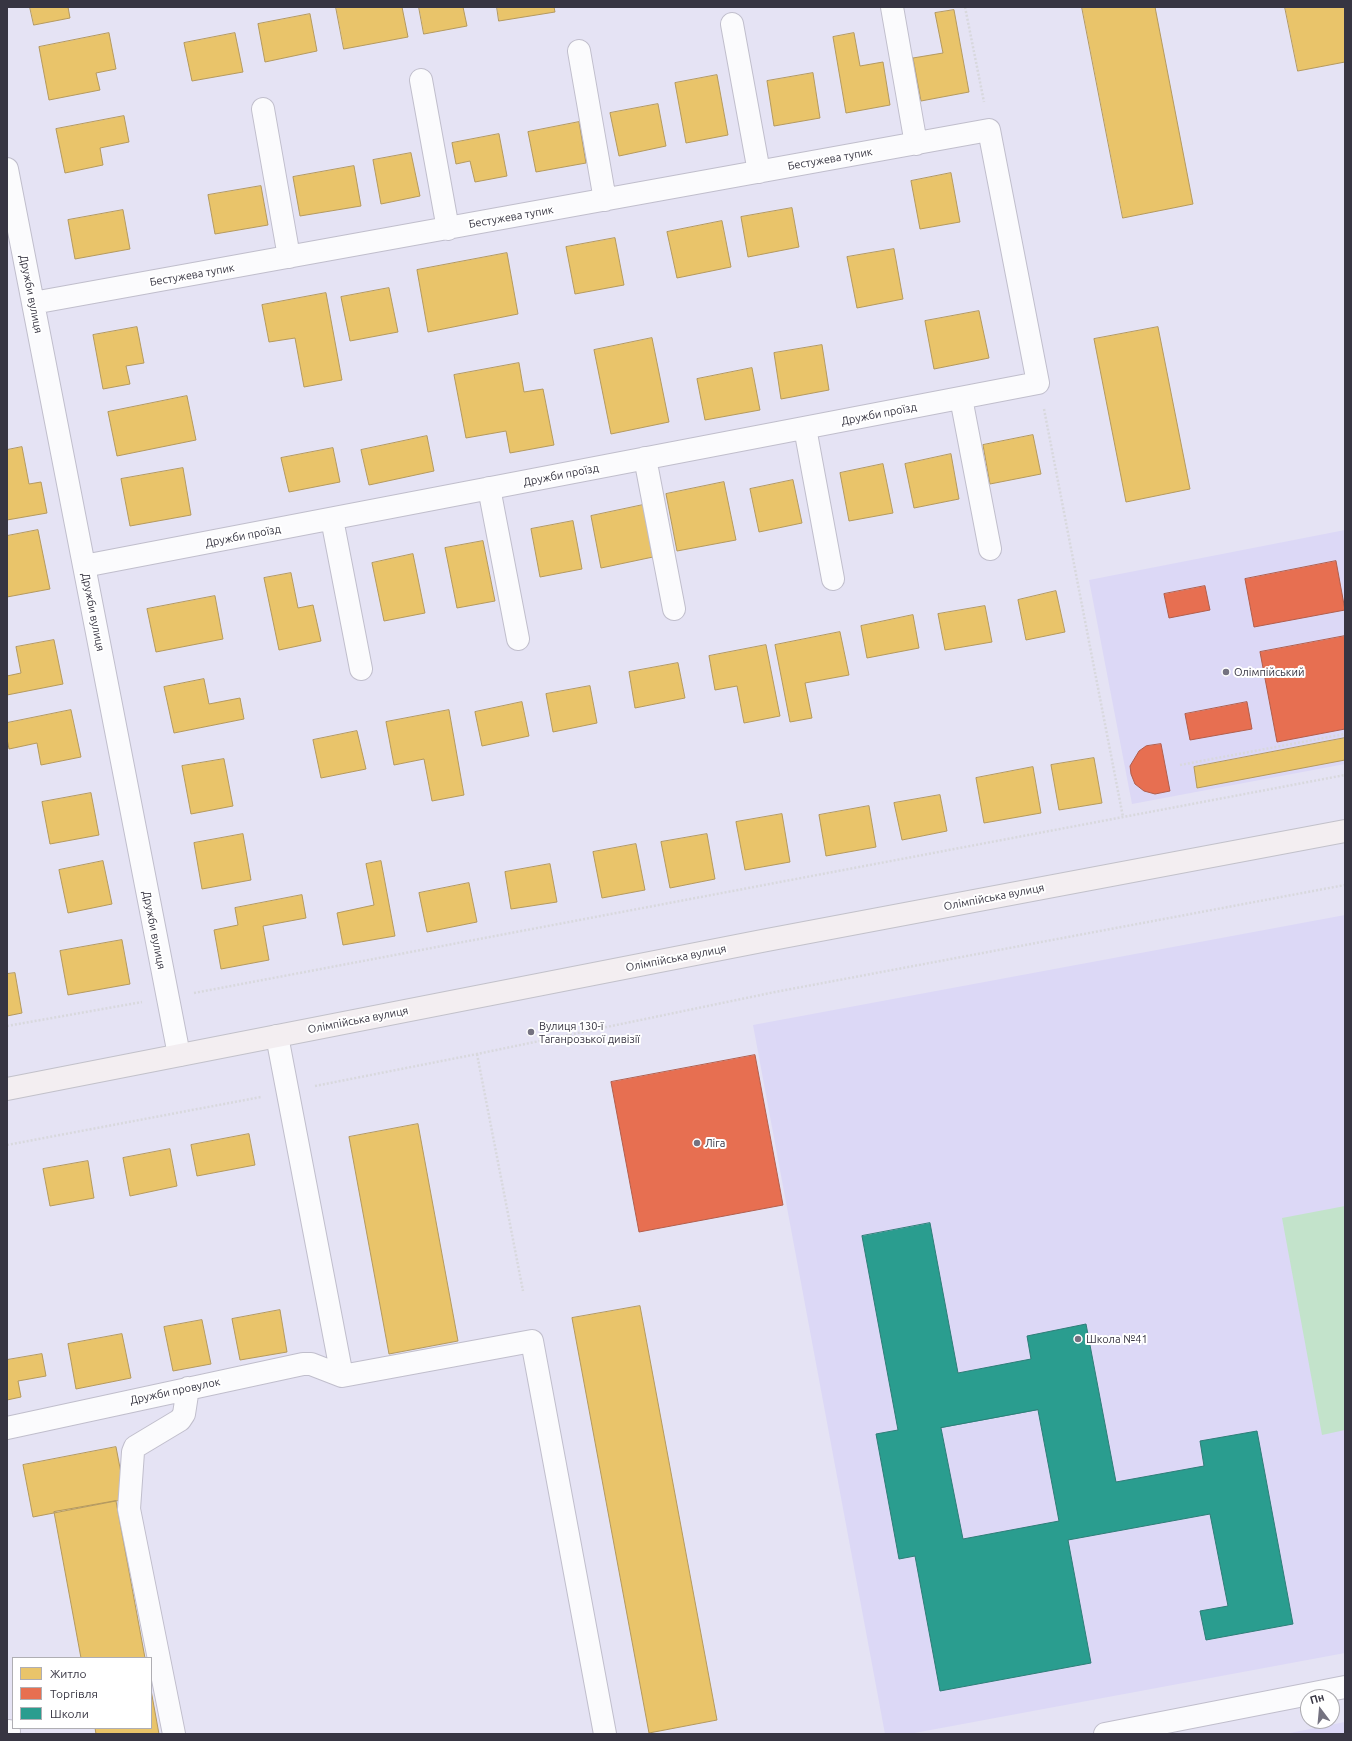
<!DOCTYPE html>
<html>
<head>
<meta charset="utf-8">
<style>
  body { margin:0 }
  #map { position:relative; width:1352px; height:1741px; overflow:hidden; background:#e5e3f4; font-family:Ubuntu,sans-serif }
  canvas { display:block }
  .frame { position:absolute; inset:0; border:8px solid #373542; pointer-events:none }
  .legend { position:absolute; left:12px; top:1657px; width:140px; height:72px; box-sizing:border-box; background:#fff; border:1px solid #afaeb3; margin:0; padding:5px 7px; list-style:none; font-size:12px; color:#373542 }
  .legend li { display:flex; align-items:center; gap:8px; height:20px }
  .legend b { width:20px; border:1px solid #afaeb3 }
  .north { position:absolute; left:1300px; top:1689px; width:40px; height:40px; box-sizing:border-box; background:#fff; border:1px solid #afaeb3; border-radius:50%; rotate:344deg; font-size:11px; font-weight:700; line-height:16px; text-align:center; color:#373542 }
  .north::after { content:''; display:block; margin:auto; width:14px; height:18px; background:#747280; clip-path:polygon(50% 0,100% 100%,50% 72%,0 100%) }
</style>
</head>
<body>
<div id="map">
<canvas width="1352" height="1741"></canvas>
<div class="frame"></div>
<ul class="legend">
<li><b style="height:11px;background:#e9c46a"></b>Житло</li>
<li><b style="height:11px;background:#e76f51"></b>Торгівля</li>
<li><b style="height:11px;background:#2a9d8f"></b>Школи</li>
</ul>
<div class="north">Пн</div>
</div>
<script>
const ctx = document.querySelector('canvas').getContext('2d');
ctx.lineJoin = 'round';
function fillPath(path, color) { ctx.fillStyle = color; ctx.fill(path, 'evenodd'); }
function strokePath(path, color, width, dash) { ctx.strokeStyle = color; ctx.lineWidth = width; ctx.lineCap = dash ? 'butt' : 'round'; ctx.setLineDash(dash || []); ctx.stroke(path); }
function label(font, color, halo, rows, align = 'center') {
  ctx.font = font + ' Ubuntu,sans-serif'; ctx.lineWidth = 4; ctx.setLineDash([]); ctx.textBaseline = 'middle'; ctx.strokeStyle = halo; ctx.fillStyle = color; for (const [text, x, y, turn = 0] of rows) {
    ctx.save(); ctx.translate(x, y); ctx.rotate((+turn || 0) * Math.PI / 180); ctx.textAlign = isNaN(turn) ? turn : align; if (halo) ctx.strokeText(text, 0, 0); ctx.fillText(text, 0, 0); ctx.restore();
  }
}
const built = new Path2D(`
  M1345 530V764L1132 804 1089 580Z
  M1345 915V1653L909 1734H885L753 1025Z
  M1345 1722V1734H1285Z`);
const green = new Path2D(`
  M1345 1206V1430L1322 1435 1282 1218Z`);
const homes = new Path2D(`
  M30 7H68L70 18 34 25Z
  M336 7H402L408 37 344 49Z
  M419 7H463L467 26 424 34Z
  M497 7H554L555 12 499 21Z
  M1082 7H1155L1193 204 1123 218Z
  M1285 7H1345V62L1298 71Z
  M954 10 969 92 921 101 913 58 943 53 935 13Z
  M310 14 317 51 265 62 258 24Z
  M109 33 116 69 96 73 100 90 49 100 39 47Z
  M235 33 243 72 192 81 184 43Z
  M854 33 860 66 883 62 890 105 846 113 833 37Z
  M813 73 820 118 774 126 767 81Z
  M717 75 728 135 686 143 675 83Z
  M658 104 666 146 619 156 610 113Z
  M124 116 129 142 100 148 103 165 65 173 56 129Z
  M579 122 586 163 536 172 528 132Z
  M499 134 507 176 475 182 470 161 456 164 452 143Z
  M411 153 420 196 381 204 373 160Z
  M354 166 361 206 300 216 293 177Z
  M951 173 960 222 920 229 911 181Z
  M261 186 268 225 215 234 208 195Z
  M792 208 799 247 748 257 741 217Z
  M123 210 130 249 75 259 68 220Z
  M722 221 731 267 677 278 667 232Z
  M615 238 624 285 575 294 566 247Z
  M894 249 903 299 857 308 847 257Z
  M507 253 518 314 428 332 417 270Z
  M389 288 398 332 350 341 341 297Z
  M326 293 342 380 304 387 295 338 269 342 262 305Z
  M979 311 989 358 934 369 925 321Z
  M137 327 144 363 126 366 130 384 103 389 93 335Z
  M1158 327 1190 489 1126 502 1094 339Z
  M652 338 669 422 611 434 594 350Z
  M822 345 829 390 781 399 774 353Z
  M519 363 524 392 543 389 554 445 510 453 506 431 466 438 454 375Z
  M752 368 760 410 705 420 697 379Z
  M187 396 196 440 117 456 108 412Z
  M1033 435 1041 474 990 484 983 445Z
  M427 436 434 471 369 485 361 450Z
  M22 447 29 484 41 482 47 513 7 520V450Z
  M333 448 340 482 289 492 281 458Z
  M951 454 959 499 914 508 905 464Z
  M883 464 893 513 849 521 840 473Z
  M183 468 191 515 130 526 121 479Z
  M793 480 802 523 759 532 750 489Z
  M724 482 736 540 677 551 666 494Z
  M643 505 653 557 601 568 591 516Z
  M573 521 582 569 540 577 531 529Z
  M38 530 50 589 7 597V536Z
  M483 541 495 601 457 608 445 548Z
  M413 554 425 613 384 621 372 563Z
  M291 573 298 608 313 605 321 641 279 650 264 578Z
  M1056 591 1065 632 1026 640 1018 600Z
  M215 596 223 639 156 652 147 609Z
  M985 606 992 642 945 650 938 614Z
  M913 615 919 648 867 658 861 626Z
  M840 632 849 675 805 683 812 718 790 722 775 645Z
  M54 640 63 684 7 695V676L21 673 16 647Z
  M766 645 780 716 744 723 737 686 715 690 709 656Z
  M678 663 685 698 635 708 629 672Z
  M204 679 209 704 240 698 244 719 174 733 164 687Z
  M590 686 597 723 553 732 546 694Z
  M522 702 529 736 482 746 475 712Z
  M71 710 81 757 41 765 37 743 9 749 7 739V723Z
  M449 710 464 795 432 801 424 759 394 765 386 722Z
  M357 731 366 769 321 778 313 740Z
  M1345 738V760L1197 788 1194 767Z
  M1094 758 1102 803 1059 810 1051 765Z
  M224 759 233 806 191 814 182 766Z
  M1033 767 1041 813 984 823 976 778Z
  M91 793 99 835 50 844 42 802Z
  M940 795 947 831 902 840 894 803Z
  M869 806 876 847 826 856 819 815Z
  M782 814 790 862 745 870 736 822Z
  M243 834 251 880 202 889 194 843Z
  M707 834 715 879 670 888 661 842Z
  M636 844 645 890 602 898 593 852Z
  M103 861 112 904 68 913 59 870Z
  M381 861 395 936 343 945 337 913 374 905 366 864Z
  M550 864 557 902 511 909 505 872Z
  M469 883 477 922 427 932 419 893Z
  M302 895 306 918 263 926 269 960 221 969 214 930 238 925 235 908Z
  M122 940 130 984 68 995 60 951Z
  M15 973 22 1013 7 1016V974Z
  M418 1124 458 1341 389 1354 349 1137Z
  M249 1134 255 1165 197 1176 191 1145Z
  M170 1149 177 1186 130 1196 123 1158Z
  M88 1161 94 1198 50 1206 43 1169Z
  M640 1306 717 1720 649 1733 572 1318Z
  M280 1310 287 1352 240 1360 232 1319Z
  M202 1320 211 1364 173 1371 164 1327Z
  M122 1334 131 1378 76 1389 68 1344Z
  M42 1354 46 1376 18 1381 21 1397 7 1400V1360Z
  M116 1447 126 1499 33 1517 23 1465Z
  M116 1501 145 1658H81L54 1512Z
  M151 1690 159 1734H96L95 1728H151Z`);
const shops = new Path2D(`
  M1336 561 1345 610 1254 627 1245 579Z
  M1205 586 1210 610 1169 618 1164 594Z
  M1345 636V729L1277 742 1260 652Z
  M1247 702 1252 729 1190 740 1185 714Z
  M1161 744 1170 791 1155 794 1144 791 1135 784 1131 774 1130 766 1139 751 1146 746Z
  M755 1055 783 1205 639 1232 611 1082Z`);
const schools = new Path2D(`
  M930 1223 958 1373 1031 1359 1027 1336 1086 1324 1116 1482 1204 1466 1200 1441 1257 1431 1293 1624 1206 1640 1200 1611 1228 1606 1210 1514 1068 1540 1091 1663 940 1691 915 1556 899 1559 876 1434 898 1430 862 1236ZM1038 1410 1059 1521 963 1539 941 1428Z`);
const path = new Path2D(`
  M965 7 984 102
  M1044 409 1123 817
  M1180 765 1345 734
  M194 993 1345 775
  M7 1026 142 1002
  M477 1054 523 1291
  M315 1086 477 1054 775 992 1345 885
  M7 1145 261 1097`);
const minor = new Path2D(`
  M892 7 916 144
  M732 24 759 172
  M579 51 605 200
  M421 80 448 229
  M263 109 289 257
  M7 169 179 1055
  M33 303 989 130 1038 383 84 566
  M961 398 990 549
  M805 428 833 579
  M645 458 674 609
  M489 488 518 639
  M332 519 361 669
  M277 1036 342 1376
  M342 1376 532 1341 605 1734
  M7 1428 303 1364H311L342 1376
  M7 1732 9 1731
  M174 1734 129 1509 133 1452 135 1447 180 1420 184 1414 188 1388
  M1105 1734 1345 1687`);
const major = new Path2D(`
  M7 1089 767 940 1345 831`);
const markers = [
  [1226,672,4,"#747280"],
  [531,1032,4,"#747280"],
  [697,1143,4,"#747280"],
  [1078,1339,4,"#747280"]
];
const streetNames = [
  ["Бестужева тупик",830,159,-10],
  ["Бестужева тупик",511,217,-10],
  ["Бестужева тупик",192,275,-10],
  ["Дружби вулиця",31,294,79],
  ["Дружби проїзд",879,414,-11],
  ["Дружби проїзд",561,475,-11],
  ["Дружби проїзд",243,536,-11],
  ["Дружби вулиця",93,612,79],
  ["Олімпійська вулиця",994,897,-11],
  ["Дружби вулиця",154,930,79],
  ["Олімпійська вулиця",676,958,-11],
  ["Олімпійська вулиця",358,1020,-11],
  ["Дружби провулок",175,1391,-12]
];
const poiNames = [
  ["Олімпійський",1234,672],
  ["Вулиця 130-ї",539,1026],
  ["Таганрозької дивізії",539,1039],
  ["Ліга",705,1143],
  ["Школа №41",1086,1339]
];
fillPath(built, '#dcd8f6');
fillPath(green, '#c3e3cb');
fillPath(homes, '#e9c46a');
strokePath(homes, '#b4995e', 1);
fillPath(shops, '#e76f51');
strokePath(shops, '#b25e4c', 1);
fillPath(schools, '#2a9d8f');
strokePath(schools, '#2e7e78', 1);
strokePath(minor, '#c0becc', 24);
strokePath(major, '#c2c1ca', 24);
strokePath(path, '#d8d8dd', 2.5, [2, 2]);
strokePath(minor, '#fbfbfd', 22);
strokePath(major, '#f3eef1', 22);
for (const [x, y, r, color] of markers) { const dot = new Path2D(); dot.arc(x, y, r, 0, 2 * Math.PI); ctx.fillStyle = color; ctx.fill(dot); strokePath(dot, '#fff', 1.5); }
label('11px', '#373542', '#fff', streetNames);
label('11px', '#373542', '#fff', poiNames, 'left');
</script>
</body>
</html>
